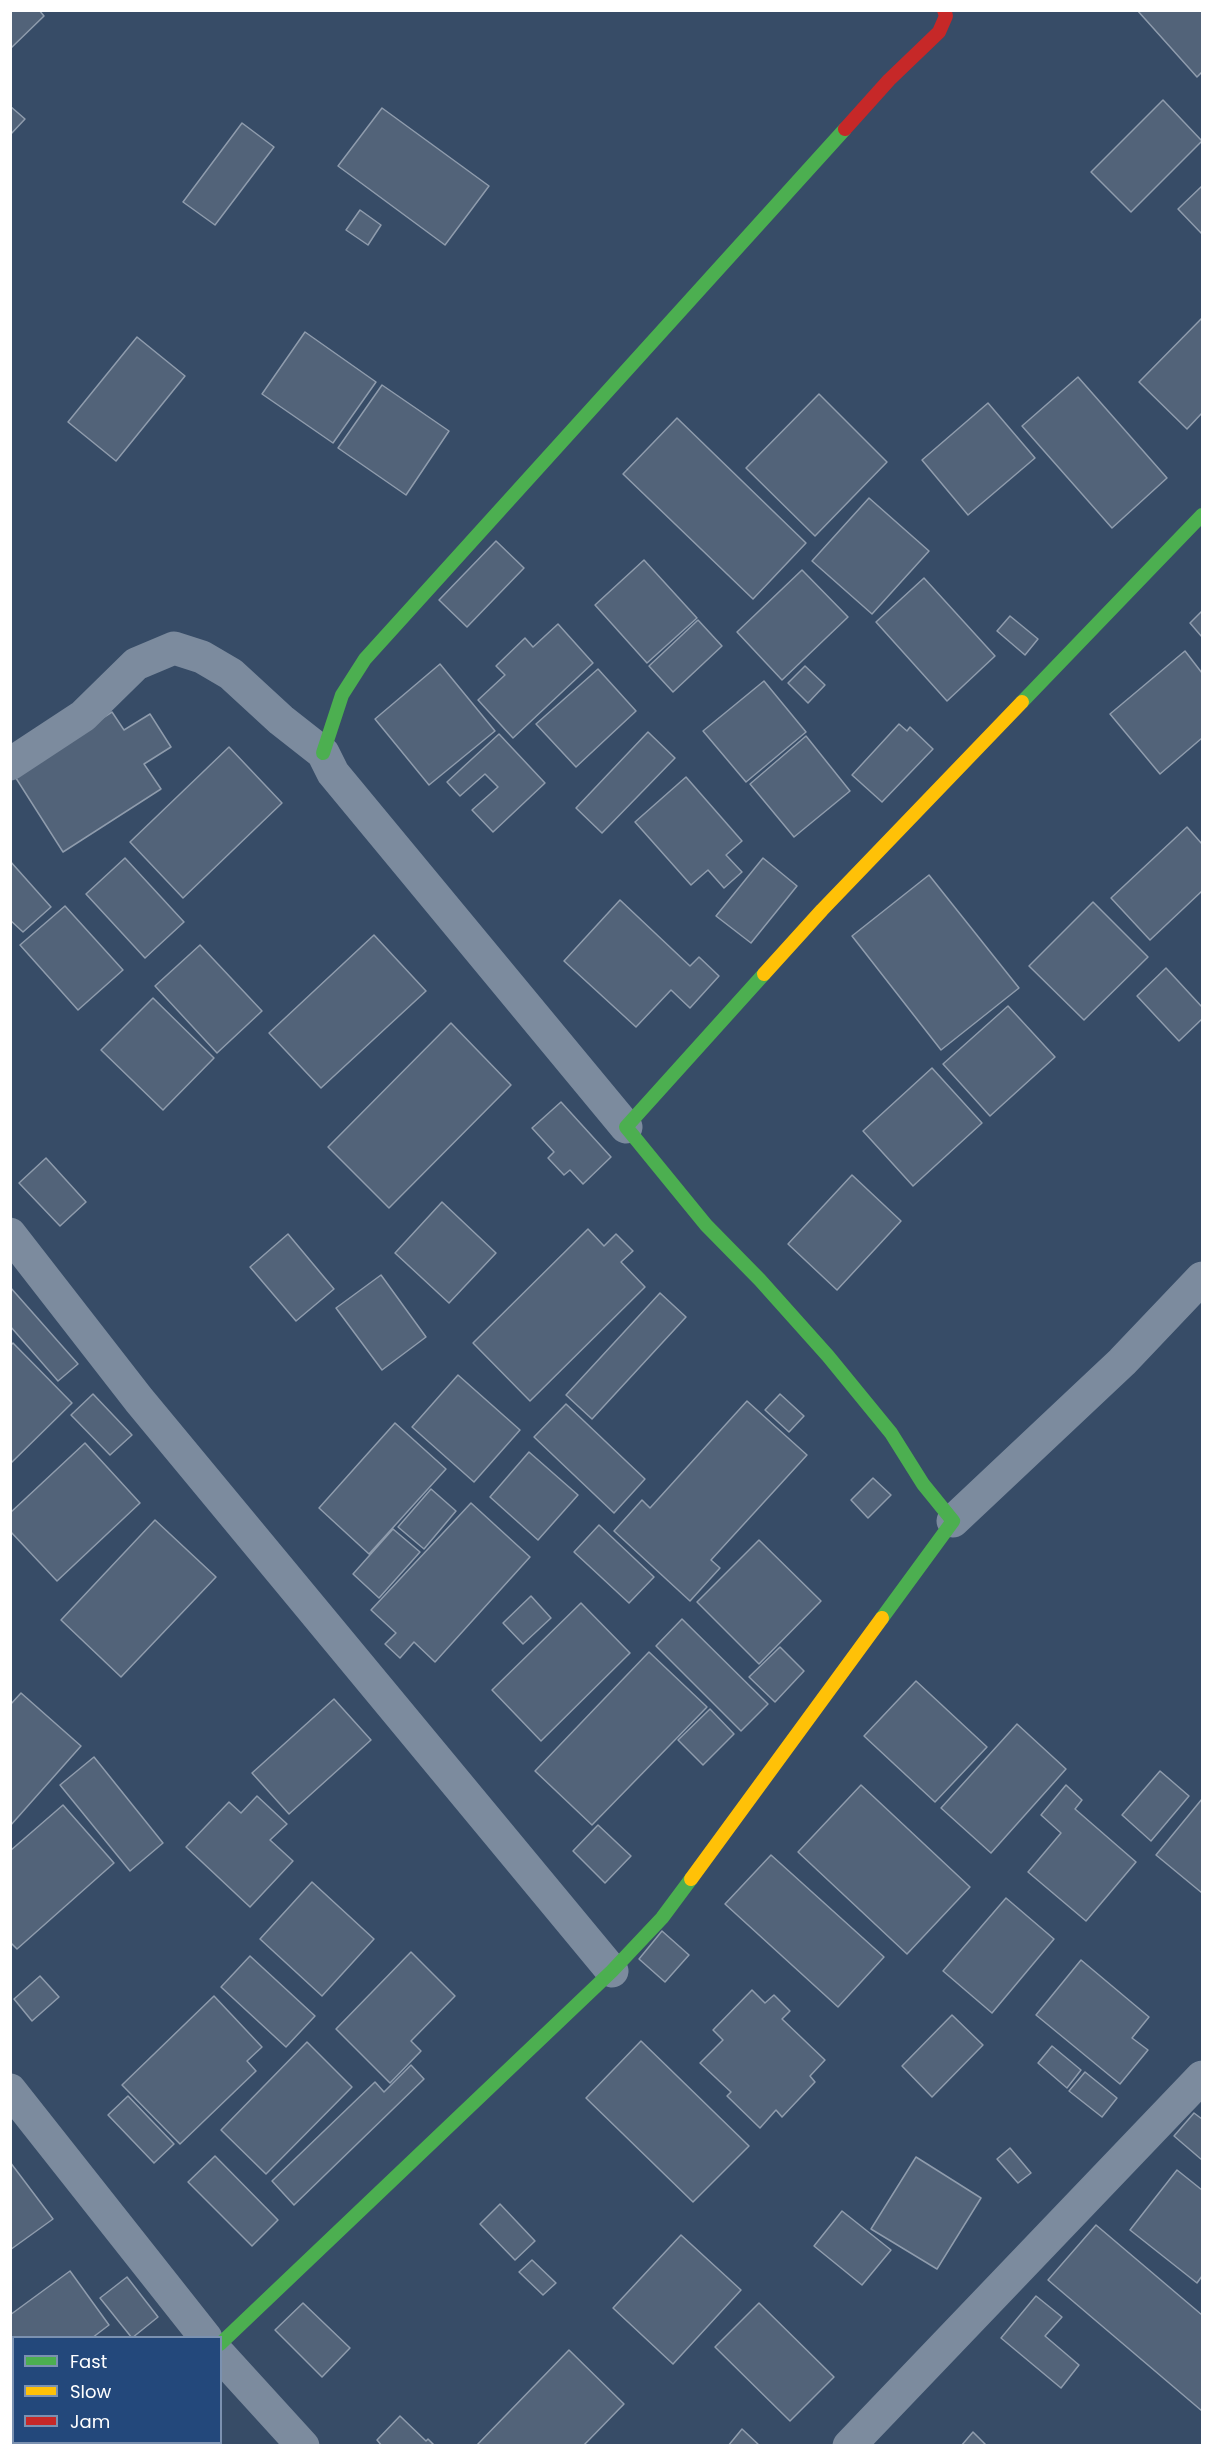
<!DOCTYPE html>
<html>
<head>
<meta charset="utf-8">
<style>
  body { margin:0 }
  #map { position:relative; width:1213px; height:2456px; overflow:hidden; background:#374c67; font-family:Poppins,sans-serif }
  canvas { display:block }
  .frame { position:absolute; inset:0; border:12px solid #fff; pointer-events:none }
  .legend { position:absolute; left:12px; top:2336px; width:210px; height:108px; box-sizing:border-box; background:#23487b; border:2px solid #7b91b0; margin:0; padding:8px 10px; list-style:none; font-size:18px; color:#fff }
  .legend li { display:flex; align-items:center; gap:12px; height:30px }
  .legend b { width:30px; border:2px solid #7b91b0 }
</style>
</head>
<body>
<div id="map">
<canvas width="1213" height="2456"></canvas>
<div class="frame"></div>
<ul class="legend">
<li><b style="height:8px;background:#4caf50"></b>Fast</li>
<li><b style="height:8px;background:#ffc107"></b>Slow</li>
<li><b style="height:8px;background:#c62828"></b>Jam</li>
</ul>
</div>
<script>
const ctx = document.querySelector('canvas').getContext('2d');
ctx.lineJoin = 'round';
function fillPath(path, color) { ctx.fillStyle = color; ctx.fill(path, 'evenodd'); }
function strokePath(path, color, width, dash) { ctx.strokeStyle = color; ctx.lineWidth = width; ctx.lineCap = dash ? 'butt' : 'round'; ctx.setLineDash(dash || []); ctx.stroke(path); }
const building = new Path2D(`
  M10 10H39L44 16 10 49Z
  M1137 10H1202V72L1197 77Z
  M1163 100 1202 141 1131 212 1091 172Z
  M10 106 25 119 10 135Z
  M382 108 489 186 445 245 338 166Z
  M242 123 274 147 215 225 183 202Z
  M1202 186V234L1178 209Z
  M360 210 381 225 368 245 346 230Z
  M1202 318V413L1187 429 1139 382Z
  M305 332 376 382 333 443 262 394Z
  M137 337 185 376 116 461 68 422Z
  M1078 377 1167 478 1112 528 1022 426Z
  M382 385 449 431 406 495 338 448Z
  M819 394 887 462 815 536 746 468Z
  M988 403 1035 458 968 515 922 460Z
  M677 418 806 543 753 599 623 474Z
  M869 498 929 551 872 614 812 561Z
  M496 541 524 568 467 627 439 600Z
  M644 560 697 618 647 663 595 605Z
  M802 570 848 617 782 680 737 632Z
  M924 578 995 656 947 701 876 622Z
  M1202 611V637L1190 623Z
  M1010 616 1038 639 1025 655 997 631Z
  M698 620 722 646 673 692 649 666Z
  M558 624 593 663 513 738 478 700 505 675 496 666 525 638 533 647Z
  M1185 651 1202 673V738L1160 774 1110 714Z
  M440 664 495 731 429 785 375 719Z
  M805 666 825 685 808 703 788 683Z
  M598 669 636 711 576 767 536 724Z
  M764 681 806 732 746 782 703 731Z
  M112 712 124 730 150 714 171 747 144 764 161 789 63 852 14 775Z
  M899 724 907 731 910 727 933 749 882 802 852 775Z
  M648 732 675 758 602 833 576 808Z
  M499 734 545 783 493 832 472 810 498 787 485 774 460 796 447 782Z
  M806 736 850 791 794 837 750 784Z
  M229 747 282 803 183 898 130 842Z
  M686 777 742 841 726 855 742 872 724 888 708 870 691 885 635 822Z
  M1187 827 1202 844V891L1150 940 1111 898Z
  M125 858 184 922 145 958 86 894Z
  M763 858 797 886 751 943 716 916Z
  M10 861 51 907 23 932 10 920Z
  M929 875 1019 988 941 1050 852 936Z
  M620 900 690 966 699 957 719 976 690 1008 671 990 636 1027 564 961Z
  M1093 902 1148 957 1084 1020 1029 966Z
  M65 906 123 970 78 1010 20 945Z
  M374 935 426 991 321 1088 269 1033Z
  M200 945 262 1011 217 1053 155 986Z
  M1166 968 1202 1007V1019L1179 1041 1137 996Z
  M153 998 214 1058 163 1110 101 1050Z
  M1008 1006 1055 1057 990 1116 943 1064Z
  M451 1023 511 1085 389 1208 328 1147Z
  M932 1068 982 1123 913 1186 863 1131Z
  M561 1102 611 1157 583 1184 570 1170 564 1175 548 1158 554 1152 532 1128Z
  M46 1158 86 1202 60 1226 19 1183Z
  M852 1175 901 1221 837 1290 788 1244Z
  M442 1202 496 1253 449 1303 395 1253Z
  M588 1229 604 1246 616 1234 633 1251 621 1262 645 1287 530 1401 473 1343Z
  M288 1234 334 1289 296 1321 250 1267Z
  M381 1275 426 1337 382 1370 336 1308Z
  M10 1287 78 1364 58 1381 10 1326Z
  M660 1293 686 1317 592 1419 566 1395Z
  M13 1343 72 1403 10 1464V1346Z
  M458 1375 520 1430 474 1482 412 1427Z
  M93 1394 132 1435 110 1455 71 1415Z
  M780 1394 804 1416 789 1432 765 1410Z
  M747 1401 807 1455 711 1560 720 1568 690 1601 614 1531 642 1500 650 1508Z
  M566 1404 645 1479 614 1513 534 1437Z
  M395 1423 446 1469 369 1554 319 1508Z
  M85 1443 140 1503 57 1581 10 1531V1513Z
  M529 1452 578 1495 538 1540 490 1497Z
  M873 1478 891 1495 868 1518 851 1500Z
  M431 1489 456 1511 424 1549 398 1527Z
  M471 1503 530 1557 435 1662 414 1642 400 1658 385 1644 396 1633 371 1610Z
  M155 1520 216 1577 121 1677 61 1620Z
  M599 1525 654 1577 629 1603 574 1552Z
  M393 1529 420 1552 379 1598 353 1574Z
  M759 1540 821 1601 759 1664 697 1602Z
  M531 1596 551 1618 523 1644 503 1623Z
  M581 1603 630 1653 541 1741 492 1690Z
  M682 1619 768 1704 741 1731 656 1646Z
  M780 1647 804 1671 775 1702 749 1677Z
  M649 1652 707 1707 592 1825 535 1771Z
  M916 1681 987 1747 935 1802 864 1736Z
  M21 1693 81 1746 10 1826V1705Z
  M334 1699 371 1740 289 1814 252 1773Z
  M710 1709 734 1734 703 1765 678 1740Z
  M1017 1724 1066 1769 991 1853 941 1808Z
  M94 1757 163 1843 130 1871 60 1785Z
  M1160 1771 1189 1796 1151 1841 1122 1815Z
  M861 1785 970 1887 907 1954 798 1852Z
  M1066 1785 1082 1800 1075 1809 1136 1862 1086 1921 1028 1872 1061 1833 1041 1815Z
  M257 1796 287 1824 270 1840 293 1861 250 1907 186 1847 229 1802 241 1813Z
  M1202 1799V1893L1156 1855Z
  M63 1805 114 1863 17 1949 10 1942V1851Z
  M598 1825 631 1856 605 1883 573 1851Z
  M771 1855 884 1957 838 2007 725 1904Z
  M312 1882 374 1939 322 1996 260 1939Z
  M1006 1898 1054 1939 992 2013 943 1971Z
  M662 1931 689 1955 665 1982 639 1959Z
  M411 1952 455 1996 411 2041 421 2051 390 2083 336 2029Z
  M250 1956 315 2016 286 2047 221 1987Z
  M1081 1960 1149 2017 1132 2038 1148 2050 1120 2084 1036 2015Z
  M40 1976 59 1997 32 2021 14 1999Z
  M752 1990 765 2003 774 1995 790 2011 782 2019 825 2060 810 2076 815 2082 782 2117 776 2110 760 2128 727 2096 731 2092 700 2063 723 2040 713 2030Z
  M214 1996 262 2047 247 2061 256 2071 180 2144 122 2085Z
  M952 2015 983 2045 932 2097 902 2066Z
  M641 2041 749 2146 693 2202 586 2098Z
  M307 2042 352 2087 266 2174 221 2130Z
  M1052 2046 1081 2070 1067 2088 1038 2063Z
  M411 2065 424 2079 294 2205 272 2181 375 2082 384 2092Z
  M1085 2072 1117 2098 1102 2117 1069 2091Z
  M128 2096 174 2144 154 2163 108 2115Z
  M1194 2113 1202 2119V2160L1174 2136Z
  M1010 2148 1031 2173 1018 2183 997 2159Z
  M215 2156 278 2220 252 2246 188 2182Z
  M916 2157 981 2198 937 2269 871 2229Z
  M10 2162 53 2219 10 2250Z
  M1177 2170 1202 2190V2276L1197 2283 1130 2230Z
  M500 2204 535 2241 515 2260 480 2224Z
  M842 2211 891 2250 862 2285 814 2246Z
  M1096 2225 1202 2315V2411L1048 2280Z
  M681 2235 741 2290 673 2364 613 2308Z
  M532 2260 556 2283 543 2295 519 2272Z
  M70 2271 109 2325 92 2338H14V2357L10 2353V2315Z
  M127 2277 158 2317 132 2338 100 2298Z
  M1036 2296 1062 2317 1045 2336 1079 2365 1061 2388 1001 2338Z
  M303 2303 350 2348 322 2377 275 2330Z
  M759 2303 834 2377 790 2421 715 2347Z
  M569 2350 624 2404 583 2446H476Z
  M10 2375 14 2379V2422L10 2425Z
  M400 2416 426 2441 428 2439 435 2446H382L377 2440Z
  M742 2429 760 2446H728Z
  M973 2432 987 2446H961Z
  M14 2442H119L115 2446H10Z`);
const street = new Path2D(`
  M10 764 83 716 136 664 174 648 202 657 231 674 281 720 323 753 333 773 626 1127
  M10 1234 139 1400 612 1971
  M953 1521 1122 1362 1202 1278
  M10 2090 206 2338
  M220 2355 303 2446
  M849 2446 1202 2077`);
const fast = new Path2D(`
  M1022 702 1202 515
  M323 753 342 695 365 659 845 129
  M764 974 626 1127 706 1225 760 1280 828 1356 891 1433 923 1484 953 1521 882 1618
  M220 2344 612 1971 662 1918 691 1879`);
const slow = new Path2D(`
  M764 974 822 910 1022 702
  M691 1879 882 1618`);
const jam = new Path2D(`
  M845 129 889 80 939 32 946 16 944 10`);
fillPath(building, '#526379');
strokePath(building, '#8f9cad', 1.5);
strokePath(street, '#7c8b9e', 33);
strokePath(fast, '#4caf50', 14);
strokePath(slow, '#ffc107', 14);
strokePath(jam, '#c62828', 14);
</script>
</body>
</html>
